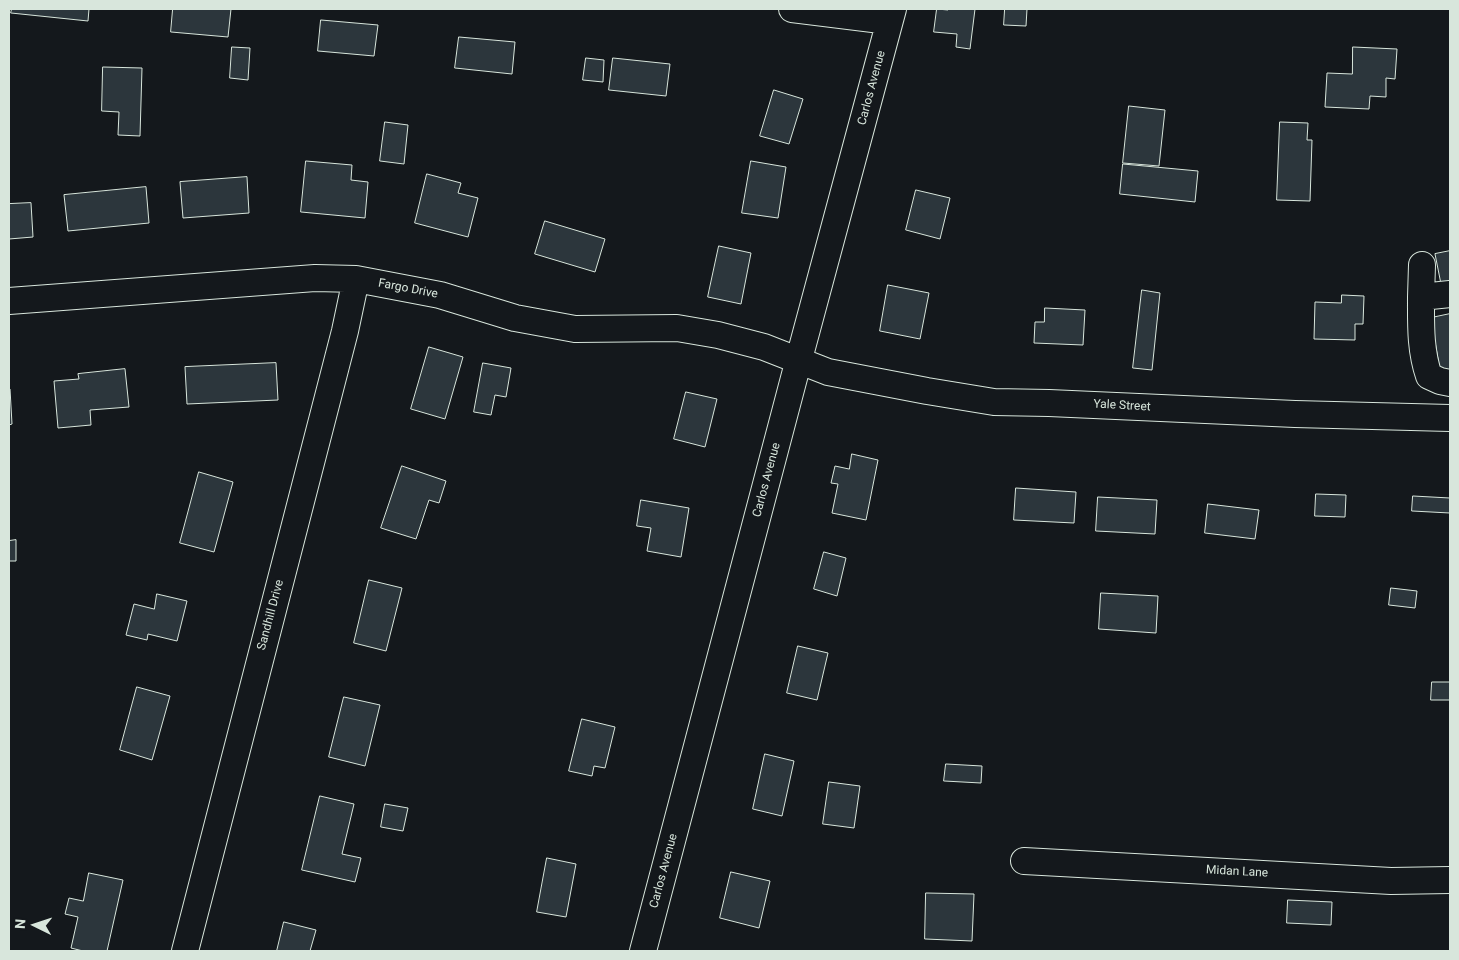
<!DOCTYPE html>
<html>
<head>
<meta charset="utf-8">
<style>
  body { margin:0 }
  #map { position:relative; width:1459px; height:960px; overflow:hidden; background:#14181c; font-family:Roboto,sans-serif }
  canvas { display:block }
  .frame { position:absolute; inset:0; border:10px solid #d8e6dc; pointer-events:none }
  .north { position:absolute; left:10px; top:900px; width:50px; height:50px; -webkit-text-stroke:4px #14181c; paint-order:stroke; rotate:274deg; font-size:14px; font-weight:700; line-height:20px; text-align:center; color:#d8e6dc }
  .north::after { content:''; display:block; margin:auto; width:18px; height:22px; background:#d8e6dc; clip-path:polygon(50% 0,100% 100%,50% 72%,0 100%) }
</style>
</head>
<body>
<div id="map">
<canvas width="1459" height="960"></canvas>
<div class="frame"></div>
<div class="north">N</div>
</div>
<script>
const ctx = document.querySelector('canvas').getContext('2d');
ctx.lineJoin = 'round';
function fillPath(path, color) { ctx.fillStyle = color; ctx.fill(path, 'evenodd'); }
function strokePath(path, color, width, dash) { ctx.strokeStyle = color; ctx.lineWidth = width; ctx.lineCap = dash ? 'butt' : 'round'; ctx.setLineDash(dash || []); ctx.stroke(path); }
function label(font, color, halo, rows, align = 'center') {
  ctx.font = font + ' Roboto,sans-serif'; ctx.lineWidth = 4; ctx.setLineDash([]); ctx.textBaseline = 'middle'; ctx.strokeStyle = halo; ctx.fillStyle = color; for (const [text, x, y, turn = 0] of rows) {
    ctx.save(); ctx.translate(x, y); ctx.rotate((+turn || 0) * Math.PI / 180); ctx.textAlign = isNaN(turn) ? turn : align; if (halo) ctx.strokeText(text, 0, 0); ctx.fillText(text, 0, 0); ctx.restore();
  }
}
const building = new Path2D(`
  M12 9H89L88 21 11 13Z
  M173 9H231L228 37 171 32Z
  M937 9 948 10V9H975L970 49 956 47 957 34 934 32Z
  M1005 9H1027L1026 26 1004 25Z
  M321 20 378 25 374 56 318 51Z
  M459 37 515 42 512 74 455 68Z
  M232 47 250 48 248 80 230 78Z
  M1353 47 1397 49 1395 79 1386 78V97L1370 96 1369 109 1325 107 1327 73 1352 74Z
  M586 58 604 60 603 82 583 80Z
  M613 58 670 64 666 96 609 90Z
  M103 67 142 68 140 136 118 135 119 112 102 111Z
  M774 90 803 99 789 144 760 136Z
  M1129 106 1165 110 1159 166 1123 163Z
  M385 122 408 125 404 164 380 161Z
  M1280 122 1308 123 1307 140H1312L1310 201 1277 200Z
  M306 161 352 165 351 180 368 182 365 218 301 212Z
  M751 161 786 167 778 218 742 213Z
  M1123 164 1198 171 1195 202 1120 194Z
  M427 174 461 183 458 193 478 198 468 237 415 223Z
  M247 177 249 213 183 218 180 182Z
  M146 187 149 223 68 231 64 195Z
  M916 190 950 198 940 239 906 230Z
  M31 203 33 237 9 239V204Z
  M545 221 605 239 595 272 535 254Z
  M719 246 751 253 741 304 708 297Z
  M1450 251V282L1441 284 1435 254Z
  M888 285 929 293 920 339 880 331Z
  M1142 290 1160 293 1152 370 1133 368Z
  M1342 295 1364 296 1363 324H1355V340L1314 339 1315 302 1341 303Z
  M1045 308 1085 310 1083 345 1034 343 1035 322H1044Z
  M1450 314V375L1441 377 1431 318Z
  M429 347 463 357 445 419 411 409Z
  M276 363 278 400 187 404 185 367Z
  M483 363 511 368 506 397 495 395 491 415 474 412Z
  M125 369 129 407 90 410 91 425 58 428 54 381 79 379 78 374Z
  M9 389H10L12 424 9 425Z
  M686 392 717 399 705 447 674 439Z
  M852 454 878 460 866 520 832 513 838 484 831 483 835 466 849 469Z
  M402 466 446 481 439 503 429 500 416 539 381 528Z
  M199 472 233 482 214 552 180 543Z
  M1016 488 1076 492 1074 523 1014 520Z
  M1316 494 1346 495 1345 517 1315 516Z
  M1413 496 1450 498V513L1412 511Z
  M1098 497 1157 500 1155 534 1096 531Z
  M641 500 689 508 681 557 647 551 651 528 637 526Z
  M1208 504 1259 510 1255 539 1205 533Z
  M16 540V561H9V541Z
  M824 552 846 558 837 596 814 589Z
  M369 580 402 588 386 651 354 643Z
  M1391 588 1417 591 1415 608 1389 605Z
  M1101 593 1158 596 1156 633 1099 629Z
  M157 594 187 601 177 641 148 634 147 640 126 635 134 604 154 609Z
  M798 646 828 653 817 700 787 693Z
  M1432 682H1450V700H1431Z
  M137 687 170 696 152 760 120 750Z
  M344 697 380 705 365 766 329 757Z
  M582 719 615 727 605 768 594 766 592 776 569 771Z
  M765 754 794 761 782 816 753 809Z
  M946 764 982 766 981 783 944 781Z
  M829 782 860 786 854 828 823 824Z
  M320 796 354 804 342 854 361 858 355 882 302 870Z
  M385 804 408 808 403 831 381 827Z
  M547 858 576 864 566 917 537 912Z
  M731 872 770 881 759 928 720 918Z
  M89 873 123 880 107 951H83L71 948 78 917 65 914 69 898 83 901Z
  M926 893 974 894 972 941 925 939Z
  M1288 900 1332 902 1331 925 1287 923Z
  M284 922 316 930 310 951H277Z`);
const minor = new Path2D(`
  M792 9 889 21
  M1450 294 1421 297C1421 324 1420 350 1429 376L1440 381 1450 383
  M1421 297 1422 265
  M9 301 315 278 356 279 440 295 515 318 575 329 677 328 718 335 764 347 828 372 927 391 994 402 1049 403 1295 414 1450 418
  M1024 861 1391 881 1450 880
  M185 951 345 331 356 279
  M643 951 799 359 893 9`);
const streetNames = [
  ["Carlos Avenue",872,88,-75],
  ["Fargo Drive",408,289,11],
  ["Yale Street",1122,406,3],
  ["Carlos Avenue",767,480,-75],
  ["Sandhill Drive",271,615,-75],
  ["Carlos Avenue",664,871,-75],
  ["Midan Lane",1237,872,3]
];
fillPath(building, '#2c363c');
strokePath(building, '#d8e6dc', 1);
strokePath(minor, '#d8e6dc', 28);
strokePath(minor, '#14181c', 26);
label('12px', '#d8e6dc', '#14181c', streetNames);
</script>
</body>
</html>
